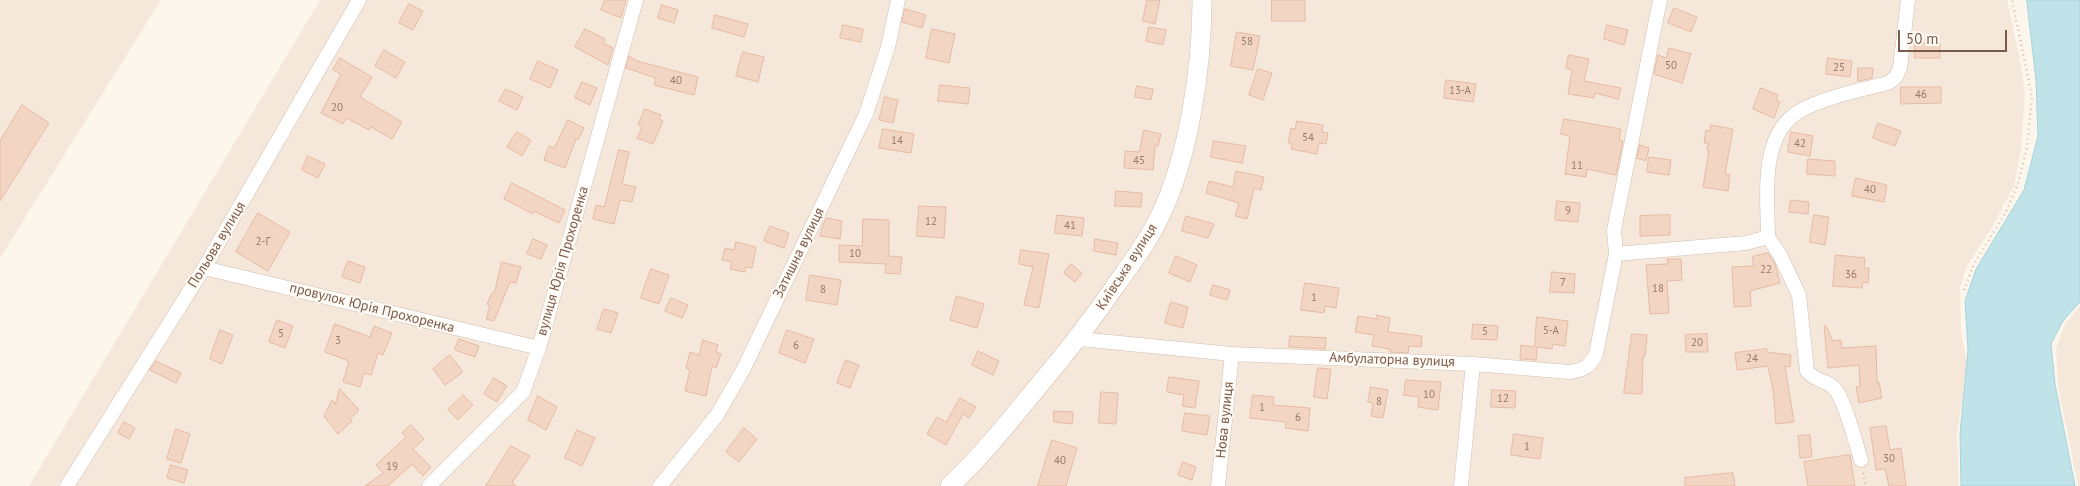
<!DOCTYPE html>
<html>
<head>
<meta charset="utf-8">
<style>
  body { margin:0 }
  #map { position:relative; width:2080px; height:486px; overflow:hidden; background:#fdf6ec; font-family:"PT Sans",sans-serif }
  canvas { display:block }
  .scale { position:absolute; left:1898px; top:30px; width:109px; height:22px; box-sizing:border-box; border:2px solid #7a5c4d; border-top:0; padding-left:6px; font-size:15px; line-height:18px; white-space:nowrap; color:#7a5c4d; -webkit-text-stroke:4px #fffaf3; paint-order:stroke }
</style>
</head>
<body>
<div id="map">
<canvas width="2080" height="486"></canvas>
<div class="scale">50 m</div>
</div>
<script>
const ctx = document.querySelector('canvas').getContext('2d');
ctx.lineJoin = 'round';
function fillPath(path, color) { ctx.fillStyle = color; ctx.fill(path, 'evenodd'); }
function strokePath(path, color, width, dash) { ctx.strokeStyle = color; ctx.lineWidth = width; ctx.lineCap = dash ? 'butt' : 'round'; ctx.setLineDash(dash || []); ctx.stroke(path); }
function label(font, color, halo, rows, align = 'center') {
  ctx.font = font + ' "PT Sans",sans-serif'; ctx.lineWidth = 4; ctx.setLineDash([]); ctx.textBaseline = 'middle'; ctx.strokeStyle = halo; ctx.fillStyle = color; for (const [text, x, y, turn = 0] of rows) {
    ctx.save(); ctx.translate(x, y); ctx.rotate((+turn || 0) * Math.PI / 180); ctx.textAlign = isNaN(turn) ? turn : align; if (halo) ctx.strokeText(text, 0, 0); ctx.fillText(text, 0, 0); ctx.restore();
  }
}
const residential = new Path2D(`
  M0 0H161L0 258Z
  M320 0H2007L2021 65 2025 94 2021 149 2014 186 1991 229 1967 266 1960 288 1961 333 1968 364 1957 433 1959 486H29Z
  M2080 306V486H2078L2058 386 2056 348 2065 324Z`);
const water = new Path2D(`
  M2027 0H2080V302L2063 321 2051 344 2055 384 2075 486H1961L1960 434 1968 350 1965 301 1976 269 2024 190 2038 136 2036 80Z`);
const building = new Path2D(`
  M605 0H626L621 18 601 10Z
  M1147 0H1160L1155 24 1143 21Z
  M1272 0H1305V21H1272Z
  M409 4 423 11 413 30 399 23Z
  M662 5 678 10 674 23 658 18Z
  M1674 8 1697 17 1691 32 1668 23Z
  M905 9 926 15 922 28 902 22Z
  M715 15 748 24 744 37 712 28Z
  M843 25 863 29 861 42 840 38Z
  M1607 25 1628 30 1624 45 1604 39Z
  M1149 27 1166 30 1163 45 1146 41Z
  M585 29 605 39 603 43 613 48 608 65 575 47Z
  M932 29 955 34 949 63 926 58Z
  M1237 32 1260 36 1253 70 1231 66Z
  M1915 43H1940V58H1915Z
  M1669 48 1691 54 1682 83 1654 74 1658 55 1666 58Z
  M384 50 405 62 396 78 375 66Z
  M743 52 764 57 758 82 736 76Z
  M1569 55 1589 59 1584 81 1621 88 1618 99 1595 93 1594 98 1568 94 1572 70 1566 68Z
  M629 56 637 61 698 77 694 95 654 85 656 78 626 68Z
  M340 58 372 77 360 97 402 122 392 139 371 127 369 130 346 118 343 124 321 113 341 74 333 70Z
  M1828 58 1852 61 1850 77 1826 74Z
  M538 61 558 70 550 88 530 79Z
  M1858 68H1873L1872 78 1858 81Z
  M1258 69 1272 73 1263 100 1249 95Z
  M1446 80 1476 84 1473 102 1444 98Z
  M582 82 597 88 590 105 575 98Z
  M940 85 970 88 968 104 938 101Z
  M1137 86 1153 89 1151 100 1135 97Z
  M1901 87H1941V103L1901 104Z
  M1761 88 1778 95 1776 100 1780 102 1774 118 1753 109Z
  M506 89 523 97 517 110 499 101Z
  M885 97 898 100 893 123 879 120Z
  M22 105 49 123 0 201V141Z
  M645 109 661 115 659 119 663 121 653 144 637 138 642 127 638 125Z
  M1564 119 1621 129 1619 140 1623 141 1616 175 1587 169 1586 177 1565 174 1570 136 1561 134Z
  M568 120 584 128 578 140 576 139 565 168 544 160 549 146 554 148Z
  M1297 121 1323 125 1322 132 1328 133 1326 144 1319 143 1317 154 1291 149 1292 143H1288L1291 128 1295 129Z
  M1878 123 1901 131 1895 146 1873 138Z
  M1711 125 1733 129 1725 174 1730 175 1728 191 1703 187 1709 150H1707L1708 143H1704L1706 130 1710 131Z
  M883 129 914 134 911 153 879 148Z
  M1144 130 1161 134 1158 146H1155L1153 170 1124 168 1125 151 1139 152Z
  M517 132 531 140 522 156 507 147Z
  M1791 132 1813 136 1810 156 1788 152Z
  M1214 141 1246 146 1242 163 1211 157Z
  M1640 145 1649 148 1646 161 1637 158Z
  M619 150 629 152 622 184 636 187 632 202 620 200 614 224 593 219 596 205 604 207Z
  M308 156 325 164 318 178 302 170Z
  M1649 157 1671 160 1669 175 1647 172Z
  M1808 159 1835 161V176L1807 174Z
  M1236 171 1264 177 1261 190 1254 188 1247 219 1235 216 1239 203 1206 193 1209 181 1233 187Z
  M1856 178 1887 185 1884 202 1852 196Z
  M512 183 565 210 559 223 534 211 533 214 504 199Z
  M1116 191 1142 193 1141 207 1115 206Z
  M1791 200 1809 202 1808 214 1789 212Z
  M1557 201 1580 203 1578 222 1555 220Z
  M919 206 946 207 944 238 917 236Z
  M258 213 290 232 268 271 236 252Z
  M1057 215 1084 218 1082 236 1055 233Z
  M1670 215V235L1640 236V216Z
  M1814 215 1829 217 1825 245 1810 242Z
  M1186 216 1214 224 1208 238 1182 231Z
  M826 218 842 221 840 239 820 236Z
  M863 219 889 220V256L902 257 900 274 885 273 886 264 839 262V245L862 246Z
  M770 226 789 233 784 248 764 241Z
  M533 239 547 245 541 259 527 254Z
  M1095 239 1118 243 1116 255 1094 251Z
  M736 242 756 247 752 268 746 267 745 272 730 269 732 262 722 260 725 248 734 250Z
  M1021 250 1049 254 1039 308 1024 305 1033 267 1019 264Z
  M1768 253 1775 264 1780 283 1750 291 1751 306 1734 307 1732 267 1754 266 1752 257Z
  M1836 255 1865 258 1864 268H1869L1868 283 1863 282 1862 288 1833 286Z
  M1176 256 1197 265 1190 282 1169 273Z
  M1667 259H1681L1682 280 1667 281 1669 313 1650 314 1646 265 1668 264Z
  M348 261 365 267 360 283 342 277Z
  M502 262 521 267 516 283 510 282 494 321 486 319 490 306 487 304 492 293H494Z
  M1071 264 1082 273 1075 282 1064 273Z
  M651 269 669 275 659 304 641 298Z
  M1552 272 1575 274 1574 293 1550 292Z
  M810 275 841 280 837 305 806 300Z
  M1305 283 1339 288 1336 308 1325 306 1324 313 1301 310Z
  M1213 285 1230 290 1227 300 1210 295Z
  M957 296 984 304 977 328 950 320Z
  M671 298 688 305 682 318 665 311Z
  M1171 302 1188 307 1183 328 1165 323Z
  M604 309 618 313 611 333 597 329Z
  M1377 315 1390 318 1388 332 1422 336 1421 347 1409 346 1408 353 1390 352V349L1372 346 1374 335 1355 332 1358 316 1377 319Z
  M1537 317 1568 321 1565 346 1553 344 1552 349 1537 347 1536 360 1520 359 1521 345 1534 347Z
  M277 320 293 326 285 348 269 342Z
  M335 324 370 337 374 326 392 333 383 355 378 353 371 375 364 373 360 387 343 382 349 361 325 352Z
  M1473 324 1498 326 1497 340 1472 339Z
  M1826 326 1833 341 1841 340 1842 348 1876 346 1877 383 1879 382 1882 398 1859 403 1856 387 1860 386 1859 365 1828 368 1824 327Z
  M220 330 233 335 222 364 210 359Z
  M787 330 814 339 805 363 779 353Z
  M1632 334 1647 335 1645 356H1643L1642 394 1624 393Z
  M1707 334 1708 352H1686L1685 335Z
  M1290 336 1326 338 1325 349 1289 347Z
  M459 339 479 346 475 357 455 350Z
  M703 340 718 345 716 352 721 354 716 368 712 366 706 396 685 391 690 370 686 368 690 352 699 355Z
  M1767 349V352L1791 355 1790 367 1785 366 1794 422 1776 424 1773 390 1768 366 1737 370 1735 353Z
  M978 351 999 361 993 375 972 365Z
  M450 355 463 372 445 385 433 369Z
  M846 360 859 365 850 388 837 383Z
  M156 361 181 373 176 383 150 370Z
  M1318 368 1331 369 1327 399 1314 397Z
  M1169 377 1199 381 1195 408 1182 406 1184 395 1167 392Z
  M494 378 507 386 497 402 484 394Z
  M1406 380 1441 382 1438 410 1418 407 1419 397 1404 395Z
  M1371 387 1388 390 1383 418 1371 416 1373 403 1368 402Z
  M340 389 359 410 350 419 352 421 338 434 324 416 332 400 335 404Z
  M1492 390 1516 391 1515 408 1491 407Z
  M1101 392 1118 393 1116 424 1099 423Z
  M463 395 473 405 458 420 448 410Z
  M1253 395 1274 397 1273 405 1310 408 1308 431 1285 428 1286 422 1250 418Z
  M538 396 557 407 546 430 528 420Z
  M960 398 976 407 969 418 963 414 946 445 927 434 937 417 946 422Z
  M1054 411 1073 412 1072 424 1054 422Z
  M1185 413 1210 416 1207 435 1182 431Z
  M124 422 135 428 129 439 118 433Z
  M411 425 424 439 413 449 431 467 423 476 412 464 388 486H365L383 473 376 465 406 437 402 433Z
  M1886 426 1890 450 1901 448 1906 486H1889L1885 469 1876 470 1870 428Z
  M744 428 757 439 739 462 726 452Z
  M176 429 190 434 181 463 167 459Z
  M577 430 595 438 582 466 565 458Z
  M1514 434 1543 438 1540 459 1511 455Z
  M1810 435 1812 457 1800 458 1798 436Z
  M1052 440 1077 448 1066 486H1038Z
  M511 446 530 456 512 483 516 486H486Z
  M1850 455 1855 486H1808L1804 462Z
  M1183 462 1196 467 1192 480 1178 475Z
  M171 465 188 470 184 483 167 478Z
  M1733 473 1735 486H1685V478Z`);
const path = new Path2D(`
  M1964 290 1974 264 2005 214 2018 184 2027 147 2032 97 2012 0
  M1863 473 1866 486`);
const street = new Path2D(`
  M1768 237 1780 255 1799 295 1807 371C1815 381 1825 380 1833 387 1844 396 1856 444 1861 460
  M1616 254 1614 230 1660 0
  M204 268 539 348
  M1079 339 1232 354 1473 364 1570 372C1584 370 1590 366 1596 354L1616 254 1746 243 1768 237C1768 199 1759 142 1794 115 1813 100 1863 89 1888 83L1896 77 1900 68 1908 0
  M67 486 204 268 359 0
  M429 486 523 392 539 348 636 0
  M660 486 717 415 743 370 866 114 888 47 898 0
  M1218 486 1232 354
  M1461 486 1473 364`);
const secondary = new Path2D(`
  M950 486C983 455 1011 419 1040 384 1068 351 1094 317 1118 282 1133 261 1148 241 1159 218 1189 158 1202 67 1202 0`);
const numberNames = [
  ["58",1247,42],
  ["50",1671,66],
  ["25",1839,68],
  ["40",676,81],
  ["13-А",1460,91],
  ["46",1921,95],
  ["20",337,108],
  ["54",1308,138],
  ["14",897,141],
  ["42",1800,144],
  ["45",1139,161],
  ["11",1577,166],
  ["40",1870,190],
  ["9",1568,211],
  ["12",931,222],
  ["41",1070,226],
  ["2-Г",263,242],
  ["10",855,254],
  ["22",1766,270],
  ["36",1851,275],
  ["7",1563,283],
  ["18",1658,289],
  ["8",823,290],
  ["1",1314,298],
  ["5-А",1551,331],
  ["5",1485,332],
  ["5",281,334],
  ["3",338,341],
  ["20",1697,343],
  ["6",796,346],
  ["24",1752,359],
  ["10",1429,395],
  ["12",1503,399],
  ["8",1379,402],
  ["1",1262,408],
  ["6",1298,418],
  ["1",1527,447],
  ["30",1889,459],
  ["40",1060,461],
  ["19",392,467]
];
const streetNames = [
  ["Польова вулиця",217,245,-59],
  ["Затишна вулиця",799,253,-64],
  ["вулиця Юрія Прохоренка",563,261,-74],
  ["Київська вулиця",1127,267,-57],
  ["провулок Юрія Прохоренка",372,308,14],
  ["Амбулаторна вулиця",1392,360,2],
  ["Нова вулиця",1225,420,-84]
];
fillPath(residential, '#f5e8da');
fillPath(water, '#bfe3e8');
strokePath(water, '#a5d3da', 1);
fillPath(building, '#f3d5c3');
strokePath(building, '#e6bba3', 1);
strokePath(street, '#d1beb0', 15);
strokePath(secondary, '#d6c0b0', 20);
strokePath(path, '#d9b8a5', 2.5, [1, 4]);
strokePath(street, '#fff', 14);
strokePath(secondary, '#fff', 19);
label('11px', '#987a6a', null, numberNames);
label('14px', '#7a5c4d', '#fffaf3', streetNames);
</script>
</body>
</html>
